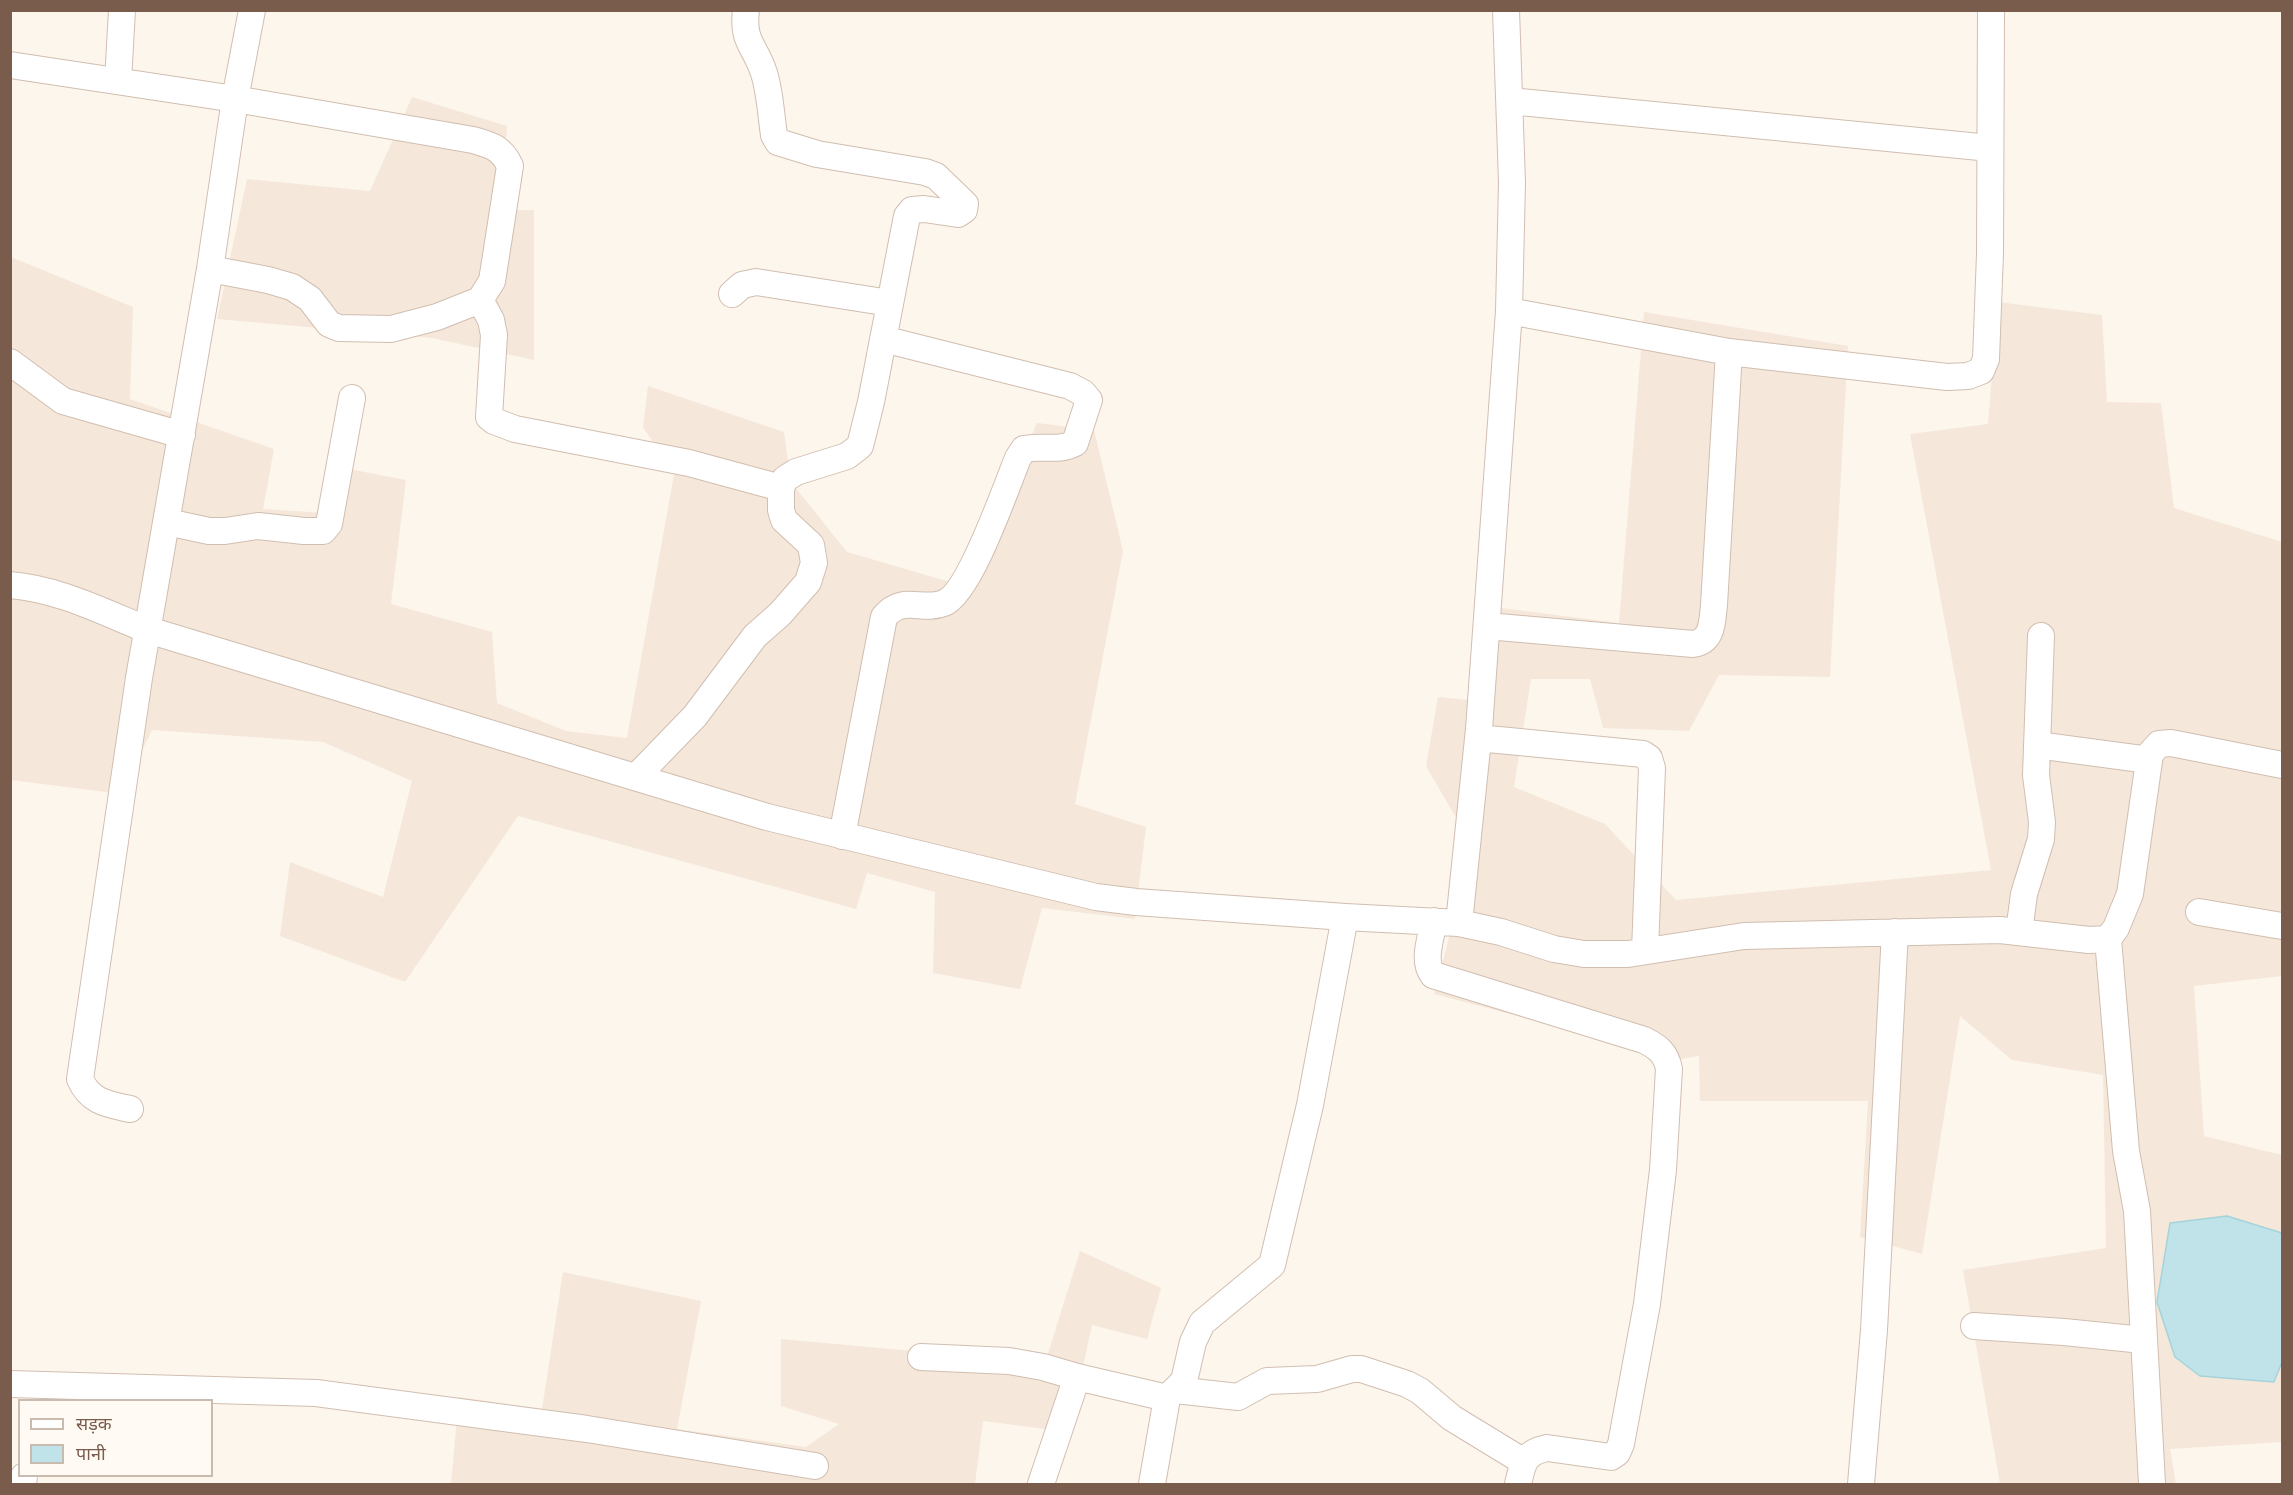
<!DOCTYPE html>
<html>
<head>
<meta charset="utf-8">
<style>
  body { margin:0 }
  #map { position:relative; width:2293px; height:1495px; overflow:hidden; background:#fdf6ec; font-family:"Archivo Narrow","Noto Sans Devanagari",sans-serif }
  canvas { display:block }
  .frame { position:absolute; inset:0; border:12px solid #7a5c4d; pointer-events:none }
  .legend { position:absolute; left:18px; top:1399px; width:195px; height:78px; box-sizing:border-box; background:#fffaf3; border:2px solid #cabbb1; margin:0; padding:8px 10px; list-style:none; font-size:18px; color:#7a5c4d }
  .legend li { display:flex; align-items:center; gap:12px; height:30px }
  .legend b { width:30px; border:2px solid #cabbb1 }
</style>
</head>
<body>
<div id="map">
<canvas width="2293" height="1495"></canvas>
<div class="frame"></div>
<ul class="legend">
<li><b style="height:8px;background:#fff"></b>सड़क</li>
<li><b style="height:16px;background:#bfe3e8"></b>पानी</li>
</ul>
</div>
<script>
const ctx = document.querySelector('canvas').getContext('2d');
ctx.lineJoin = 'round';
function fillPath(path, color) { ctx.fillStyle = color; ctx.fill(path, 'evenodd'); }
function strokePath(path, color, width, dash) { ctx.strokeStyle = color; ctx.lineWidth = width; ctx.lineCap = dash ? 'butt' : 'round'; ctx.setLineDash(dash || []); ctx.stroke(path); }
const residential = new Path2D(`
  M412 97 507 126 500 210H534V360L432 338 217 319 247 179 370 191Z
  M11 257 133 307 130 399 274 449 263 509 342 514 349 469 406 480 391 604 492 632 497 703 566 731 627 738 674 474 643 427 648 386 784 432 791 482 847 552 964 586 1037 423 1094 430 1123 551 1075 804 1146 827 1135 919 1042 908 1020 989 933 973 935 892 867 873 856 909 518 816 405 982 280 936 290 862 383 897 412 781 323 742 152 730 121 794 11 780Z
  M1998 302 2102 315 2107 402 2161 403 2174 508 2282 542V976L2194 986 2204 1136 2282 1155V1442L2170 1449 2176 1484H2000L1963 1270 2106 1248 2103 1075 2012 1060 1960 1016 1922 1254 1860 1237 1868 1101H1700L1699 1056 1681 1059 1434 994 1473 847 1426 766 1438 697 1480 701 1494 607 1619 623 1644 312 1848 346 1830 677 1719 675 1689 731 1603 728 1590 679H1531L1514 787 1605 824 1676 900 1991 870 1910 434 1988 424Z
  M1080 1251 1161 1288 1147 1339 1092 1325 1069 1432 983 1421 975 1484H451L459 1397 542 1409 563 1272 701 1301 677 1429 806 1447 839 1424 781 1406V1339L1045 1363Z`);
const water = new Path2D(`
  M2227 1216 2282 1233V1362L2274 1382 2200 1376 2175 1357 2157 1302 2170 1223Z`);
const minor = new Path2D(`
  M10 65 235 99 473 140C491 145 502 148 510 166L492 281 480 300 437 317 391 329 339 328 329 324 310 299 292 287 268 280 210 269
  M118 81 122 10
  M1510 101 1990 148
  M732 294 742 285 756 282 890 303
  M480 300 491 320 494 335 489 417 494 421 515 429 689 463 781 488
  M1509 311 1729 352 1947 377 1968 376 1981 371 1986 359 1990 254 1991 10
  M10 362 63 401 182 435
  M167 522 209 531H225L258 526 304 531H323L329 524 352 398
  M10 585C59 589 103 612 148 630L767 817 1096 897 1136 902 1345 917 1459 923 1501 932 1554 949 1584 954H1628L1744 936 2000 930 2089 940 2108 939 2116 928 2130 894 2150 754 2159 744 2171 743 2282 765
  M1487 626 1693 644C1713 641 1712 622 1714 605L1729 352
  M1478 738 1643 754 1649 758 1652 768 1645 951
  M2037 745 2149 760
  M636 777 695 716 755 636 780 614 808 582 814 563 811 545 784 520 781 510V488L785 479 796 472 847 456 860 446 871 402 907 216 912 210 924 209 958 214 964 210 965 204 936 176 925 172 817 154 778 142 774 135C771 115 770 92 764 73 755 45 742 43 746 10
  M842 836 884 617C903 594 921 612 944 603 970 593 1006 487 1018 458L1024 449C1042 445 1059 452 1075 443L1089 400 1083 393 1070 386 883 339
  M2199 912 2282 926
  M1434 921C1431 938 1422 961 1433 975L1644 1040C1658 1047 1666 1053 1669 1069L1663 1170 1647 1304 1621 1444 1617 1453 1611 1457 1547 1448C1523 1453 1523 1464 1518 1484
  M1459 923 1479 729 1509 311 1512 183 1506 10
  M2019 932 2024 894 2041 839 2042 822 2036 775 2041 636
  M2108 939 2126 1151 2137 1211 2152 1484
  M130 1109C107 1104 90 1102 80 1079L139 678 210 269 235 99 252 10
  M1974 1326 2064 1332 2143 1340
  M921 1357 1009 1361 1043 1367 1077 1377 1167 1398
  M10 1384 316 1393 587 1429 815 1466
  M1176 1390 1238 1397 1267 1381 1317 1379 1352 1369H1361L1407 1384 1420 1391 1452 1418 1524 1462
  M23 1484 24 1476
  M1041 1484 1077 1377
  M1152 1484 1167 1398 1184 1381 1193 1342 1202 1323 1272 1265 1310 1105 1345 917
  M1861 1484 1874 1330 1895 932`);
fillPath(residential, '#f5e8da');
fillPath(water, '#bfe3e8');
strokePath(water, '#a5d3da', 1.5);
strokePath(minor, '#d1beb0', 28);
strokePath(minor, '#fff', 26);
</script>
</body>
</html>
